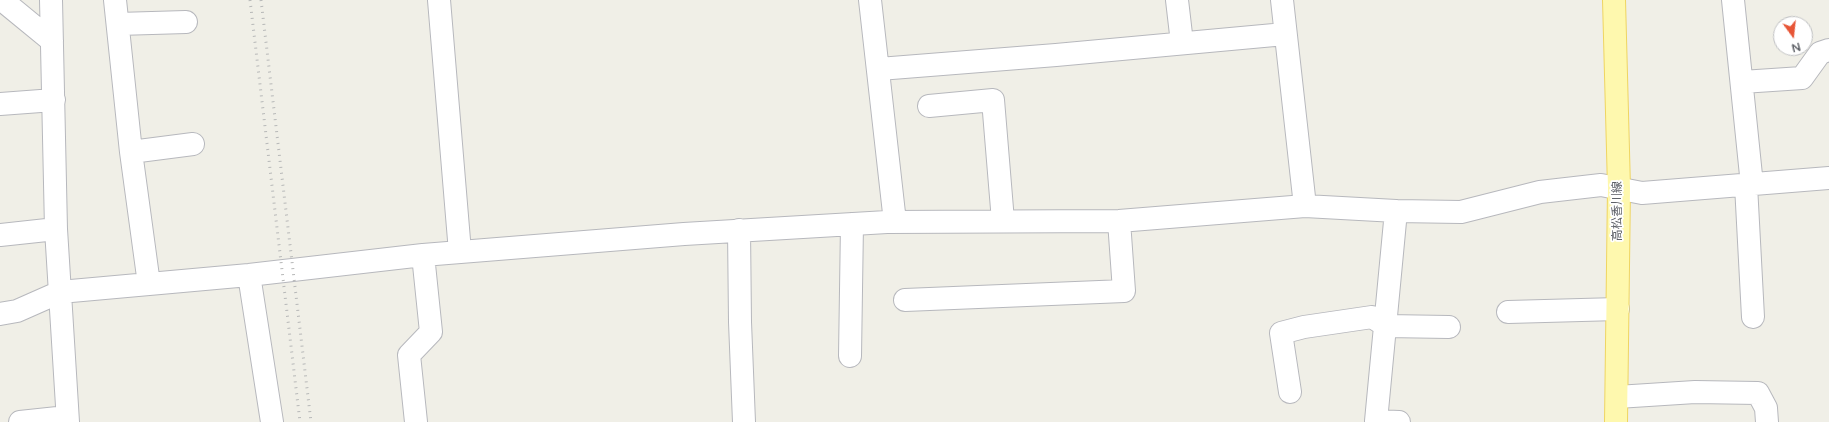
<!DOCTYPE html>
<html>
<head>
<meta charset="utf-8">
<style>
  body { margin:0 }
  #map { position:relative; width:1829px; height:422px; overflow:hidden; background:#f0efe7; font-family:"Varela Round",sans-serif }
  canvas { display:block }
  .north { position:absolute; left:1773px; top:16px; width:40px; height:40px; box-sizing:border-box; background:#fff; border:1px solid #bfc0c2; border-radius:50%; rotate:165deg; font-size:11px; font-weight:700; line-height:16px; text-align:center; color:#5e6167 }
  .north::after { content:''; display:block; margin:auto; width:14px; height:18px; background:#e75536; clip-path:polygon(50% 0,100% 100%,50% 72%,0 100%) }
</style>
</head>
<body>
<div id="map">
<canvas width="1829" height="422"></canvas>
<div class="north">N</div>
</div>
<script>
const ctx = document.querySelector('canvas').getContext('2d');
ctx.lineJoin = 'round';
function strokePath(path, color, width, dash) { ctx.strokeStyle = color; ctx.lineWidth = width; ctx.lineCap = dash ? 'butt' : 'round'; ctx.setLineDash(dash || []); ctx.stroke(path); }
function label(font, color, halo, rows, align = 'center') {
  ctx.font = font + ' "Varela Round","Noto Sans JP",sans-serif'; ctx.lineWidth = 3.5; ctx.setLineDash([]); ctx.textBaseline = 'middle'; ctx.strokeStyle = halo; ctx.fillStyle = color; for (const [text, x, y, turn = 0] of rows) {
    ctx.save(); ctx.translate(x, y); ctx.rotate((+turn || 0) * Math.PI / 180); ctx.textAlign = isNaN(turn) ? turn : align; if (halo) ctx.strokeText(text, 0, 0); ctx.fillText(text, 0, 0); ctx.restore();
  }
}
const minor = new Path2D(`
  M2 0 52 41
  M51 0 56 229 68 422
  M115 0 131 152 149 284
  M439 0 460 252
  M870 0 895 222
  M1177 0 1182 43
  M1282 0 1305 206
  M1733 0 1752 185
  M118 24 186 22
  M879 69 1056 55 1285 34
  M1742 82 1802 78 1820 53 1829 50
  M0 104 54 100
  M929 106 993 100 1003 221
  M131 152 193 144
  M1746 185 1753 317
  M1396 211 1376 421 1399 422
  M739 230 740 322 744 422
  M0 235 56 229
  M249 275 272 422
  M905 300 1124 291 1119 221
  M1508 312 1618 309
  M0 314 17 311 60 292 249 275 423 255 684 234 887 222 1119 221 1305 206 1396 211 1461 212 1540 192 1601 185 1642 193 1829 178
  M850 356 852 224
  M1290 392 1281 333 1304 327 1372 317 1386 326 1449 327
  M1617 397 1695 392 1758 393 1766 408 1767 422
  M20 422 67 417
  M416 422 409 355 431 332 423 255`);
const major = new Path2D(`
  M1614 0 1619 188 1616 422`);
const rail = new Path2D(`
  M250 0 300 422
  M261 0 311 422`);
const streetNames = [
  ["高松香川線",1618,211,-90]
];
strokePath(minor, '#b7b8bd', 24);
strokePath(major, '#efd561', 24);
strokePath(minor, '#fff', 22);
strokePath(major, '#fef8ae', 22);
strokePath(rail, '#b7b8b8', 3, [1, 5]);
label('12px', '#5e6167', '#fff', streetNames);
</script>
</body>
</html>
